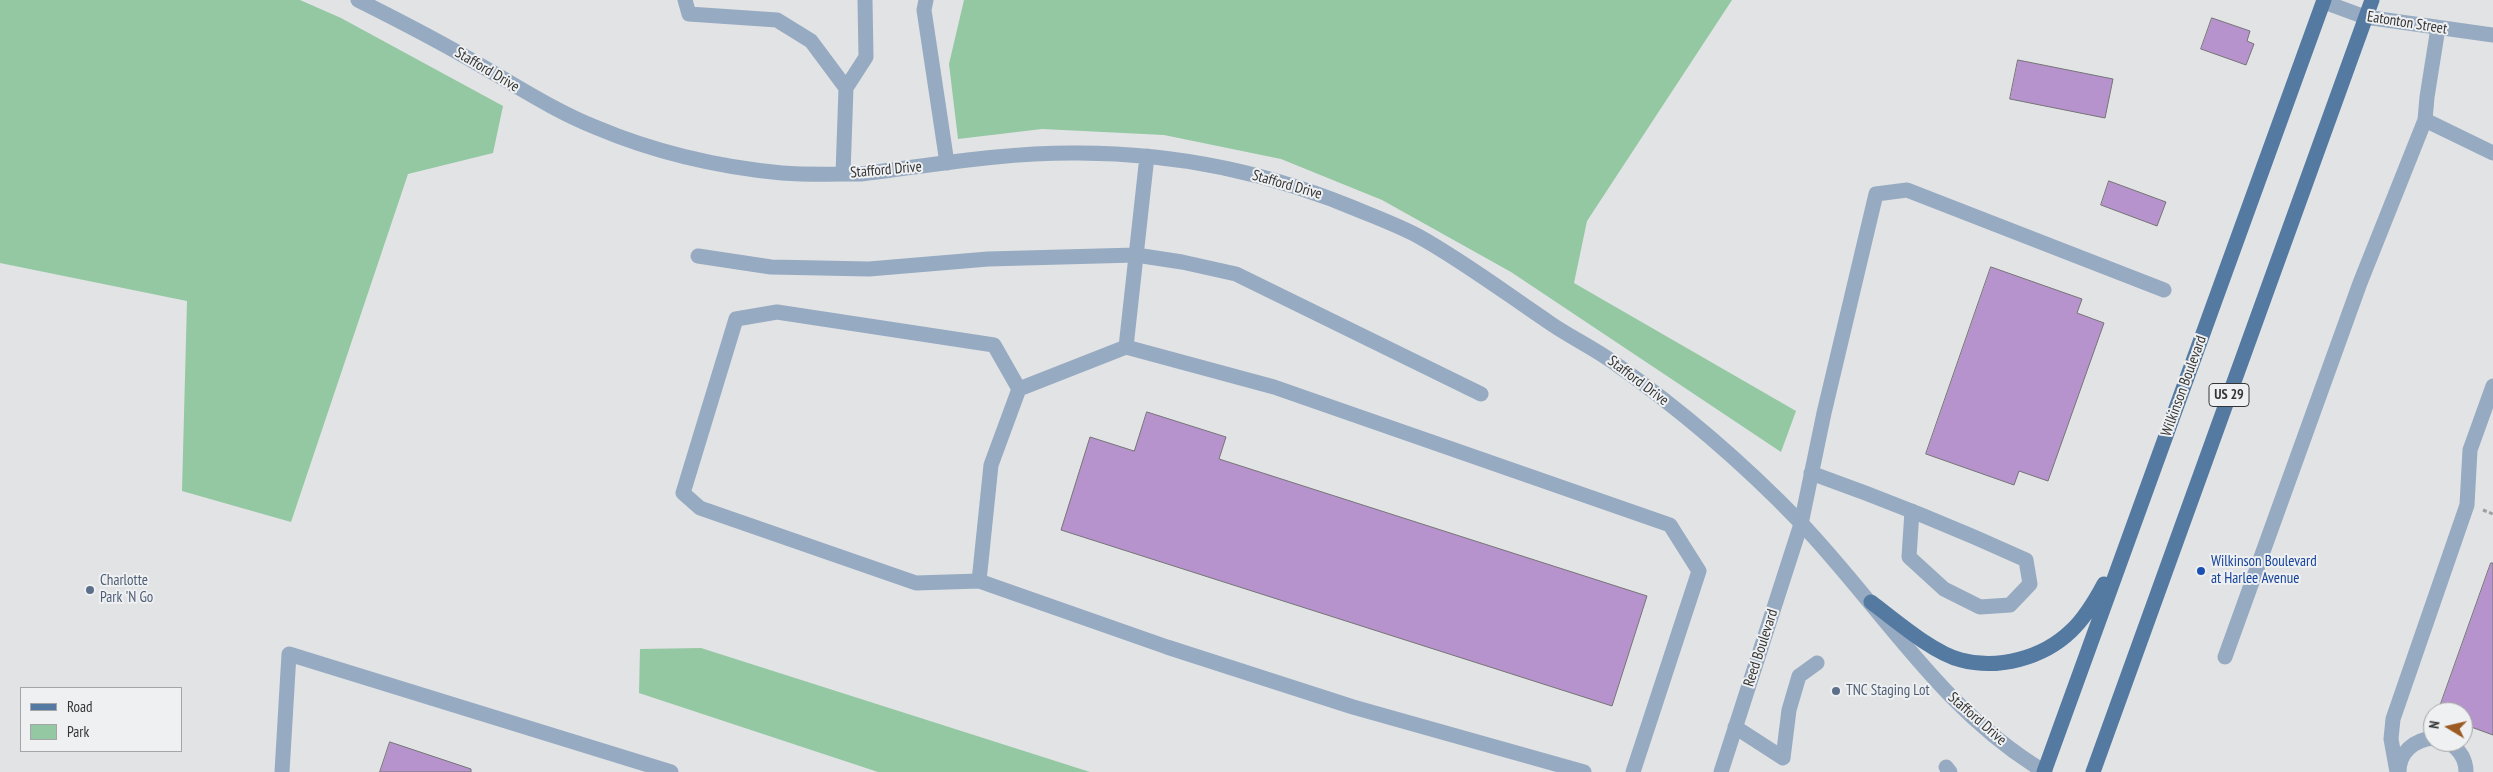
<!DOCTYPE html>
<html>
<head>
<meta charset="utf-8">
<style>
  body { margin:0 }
  #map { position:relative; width:2493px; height:772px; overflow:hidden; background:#e2e3e5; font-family:"PT Sans Narrow",sans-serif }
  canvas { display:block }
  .legend { position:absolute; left:20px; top:687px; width:162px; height:65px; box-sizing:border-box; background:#eff0f2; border:1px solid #a4a5a6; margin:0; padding:6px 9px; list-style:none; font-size:15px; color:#343535 }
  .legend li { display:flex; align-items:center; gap:10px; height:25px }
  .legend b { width:25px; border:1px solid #a4a5a6 }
  .north { position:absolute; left:2423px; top:702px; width:50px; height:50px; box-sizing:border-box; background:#eff0f2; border:1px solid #a4a5a6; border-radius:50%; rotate:279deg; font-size:14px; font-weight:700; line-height:20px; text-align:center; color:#343535 }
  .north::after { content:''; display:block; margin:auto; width:18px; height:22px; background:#9b5b23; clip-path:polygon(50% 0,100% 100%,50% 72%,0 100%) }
</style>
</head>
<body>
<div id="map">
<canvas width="2493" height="772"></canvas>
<ul class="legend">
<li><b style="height:6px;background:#547aa2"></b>Road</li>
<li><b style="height:14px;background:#93c8a2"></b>Park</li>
</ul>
<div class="north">N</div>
</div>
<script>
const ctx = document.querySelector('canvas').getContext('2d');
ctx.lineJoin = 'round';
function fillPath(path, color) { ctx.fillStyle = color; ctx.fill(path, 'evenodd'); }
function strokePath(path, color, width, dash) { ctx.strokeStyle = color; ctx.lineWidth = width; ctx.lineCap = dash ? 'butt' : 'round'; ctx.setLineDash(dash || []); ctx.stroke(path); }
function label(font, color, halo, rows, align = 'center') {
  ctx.font = font + ' "PT Sans Narrow",sans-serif'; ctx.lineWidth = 4; ctx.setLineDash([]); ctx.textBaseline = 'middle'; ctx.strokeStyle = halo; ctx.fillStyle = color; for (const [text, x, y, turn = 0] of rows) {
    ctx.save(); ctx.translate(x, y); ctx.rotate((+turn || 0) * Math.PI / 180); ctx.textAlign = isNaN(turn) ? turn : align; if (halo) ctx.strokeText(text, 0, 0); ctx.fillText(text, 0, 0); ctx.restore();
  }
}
const green = new Path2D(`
  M0 0H300L341 18 503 106 493 153 408 174 291 522 182 491 187 301 0 263Z
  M964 0H1732L1587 221 1574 283 1796 411 1781 452 1511 272 1382 200 1281 159 1164 135 1042 129 958 139 949 64Z
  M701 648 1090 772H1091H878L639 693 640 649Z`);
const building = new Path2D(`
  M2212 18 2250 31 2247 41 2254 44 2246 65 2201 49Z
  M2018 60 2113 79 2105 118 2010 99Z
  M2109 181 2166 202 2157 226 2101 205Z
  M1991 267 2082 299 2077 313 2104 323 2048 481 2019 471 2014 485 1926 454Z
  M1147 412 1226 437 1219 459 1647 596 1612 706 1061 530 1090 437 1134 451Z
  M2491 563H2493V735L2463 724V712H2438Z
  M390 742 471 769V772H380Z`);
const path = new Path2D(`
  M2483 510 2493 514`);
const minor = new Path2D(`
  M358 0C398 20 439 41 478 64 517 86 553 110 595 127 654 152 718 167 782 173 808 175 835 174 861 174 933 165 1006 152 1079 153 1178 153 1275 174 1366 213 1383 220 1401 227 1418 236 1463 261 1504 292 1547 321 1568 336 1592 347 1613 362 1680 409 1743 463 1800 522 1882 608 1941 710 2045 772
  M685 0 689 14 777 20 811 41 846 88 843 174
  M926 0 924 10 947 163
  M2324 2 2365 17 2493 35
  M846 88 866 57 865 0
  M2425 120 2427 97 2438 28
  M698 256 771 267 869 269 988 259 1136 255 1182 262 1236 274 1481 394
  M1126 347 1147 156
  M1811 473C1884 499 1956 528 2026 560L2030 584 2010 605 1980 607 1944 589 1909 557 1912 511
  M979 581 916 583 700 508 683 493 736 319 777 312 994 345 1019 389
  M2225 657 2360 283 2425 120 2493 153
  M1735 727 1783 758 1789 710 1799 676 1817 663
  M2448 742C2459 749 2466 759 2466 772
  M1946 767 1950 772
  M282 772 289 654 671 772
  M1584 772 1353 707 1167 647 979 581 991 465 1019 389 1126 347 1274 387 1670 525 1699 571 1633 772
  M1721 772 1801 524 1824 413 1876 194 1907 190 2164 290
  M2397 772 2391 739 2393 719 2467 505 2470 450 2493 386
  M2399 772C2399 752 2414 740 2433 738`);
const major = new Path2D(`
  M1871 602C1895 620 1933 653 1961 660 1998 670 2043 658 2071 631 2085 618 2095 601 2104 584
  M2044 772 2324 0
  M2093 772 2372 0`);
const markers = [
  [2201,571,5,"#1a4fb4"],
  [90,590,5,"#5c6f8a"],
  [1836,691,5,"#5c6f8a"]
];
const shields = [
  [2229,395,40]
];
const shieldNames = [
  ["US 29",2229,395]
];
const streetNames = [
  ["Eatonton Street",2407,23,9],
  ["Stafford Drive",487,70,31],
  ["Stafford Drive",886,170,-5],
  ["Stafford Drive",1287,185,16],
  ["Stafford Drive",1638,381,37],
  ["Wilkinson Boulevard",2184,386,-70],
  ["Reed Boulevard",1761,648,-72],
  ["Stafford Drive",1977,719,41]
];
const transitNames = [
  ["Wilkinson Boulevard",2211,562],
  ["at Harlee Avenue",2211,579]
];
const serviceNames = [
  ["Charlotte",100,581],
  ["Park 'N Go",100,598],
  ["TNC Staging Lot",1846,691]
];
fillPath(green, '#93c8a2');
fillPath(building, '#b693cc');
strokePath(building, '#757476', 1);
strokePath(path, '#9e9fa1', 3, [4, 2.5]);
strokePath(minor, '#96aac1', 15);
strokePath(major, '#547aa2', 15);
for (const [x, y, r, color] of markers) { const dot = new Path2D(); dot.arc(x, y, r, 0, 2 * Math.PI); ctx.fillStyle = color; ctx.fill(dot); strokePath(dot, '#eff0f2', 2); }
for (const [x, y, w] of shields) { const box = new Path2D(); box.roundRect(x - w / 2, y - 11.5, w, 23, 4); ctx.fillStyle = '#eff0f2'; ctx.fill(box); strokePath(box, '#343535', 1); }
label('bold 14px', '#343535', null, shieldNames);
label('15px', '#343535', '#eff0f2', streetNames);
label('15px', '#164399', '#eff0f2', transitNames, 'left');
label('15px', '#4e5e75', '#eff0f2', serviceNames, 'left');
</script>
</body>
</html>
